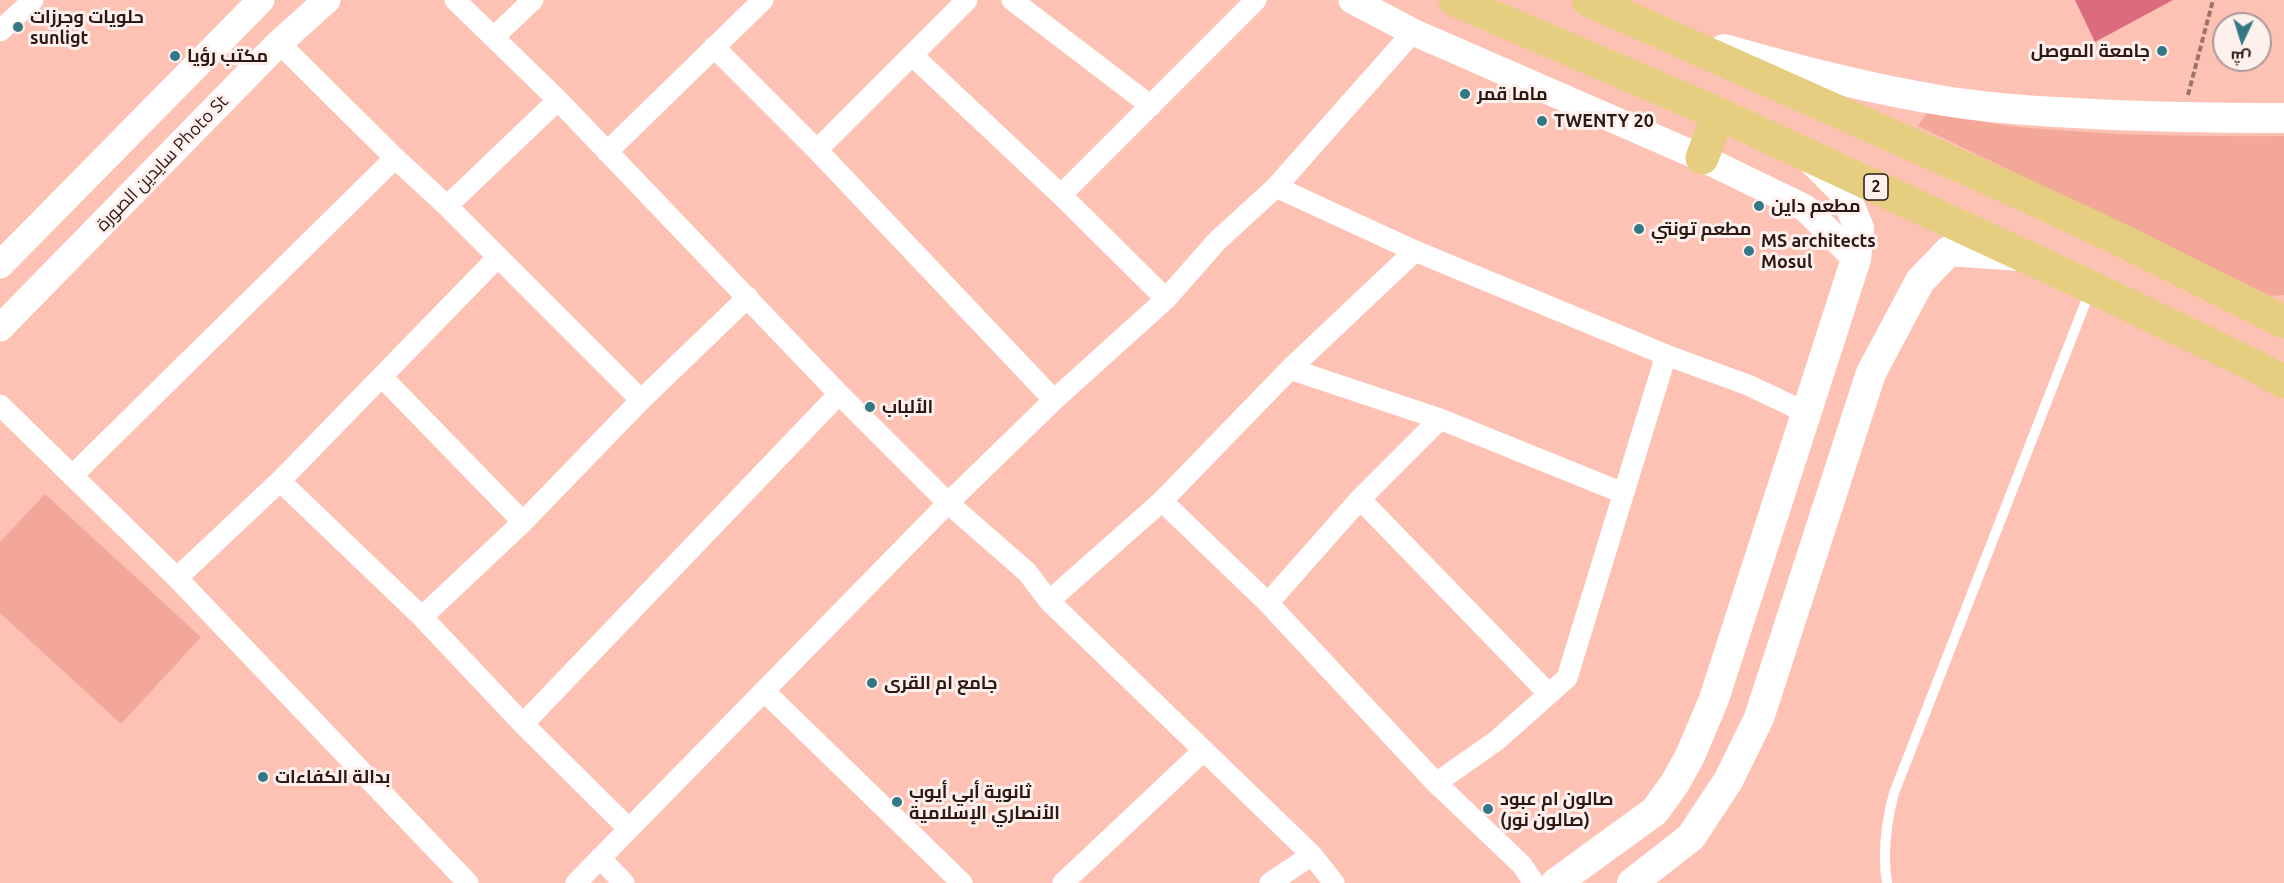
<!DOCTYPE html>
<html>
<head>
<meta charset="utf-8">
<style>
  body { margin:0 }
  #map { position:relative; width:2284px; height:883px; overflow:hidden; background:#fec2b5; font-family:Ubuntu,Cairo,sans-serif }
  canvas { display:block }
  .north { position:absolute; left:2212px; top:12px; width:60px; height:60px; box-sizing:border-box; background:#fdf0ed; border:2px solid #aa9a96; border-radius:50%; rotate:184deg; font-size:16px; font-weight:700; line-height:24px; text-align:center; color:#2d1813 }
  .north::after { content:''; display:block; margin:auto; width:21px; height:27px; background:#327885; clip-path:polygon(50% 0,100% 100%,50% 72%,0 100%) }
</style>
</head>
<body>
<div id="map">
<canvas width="2284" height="883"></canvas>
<div class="north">ش</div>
</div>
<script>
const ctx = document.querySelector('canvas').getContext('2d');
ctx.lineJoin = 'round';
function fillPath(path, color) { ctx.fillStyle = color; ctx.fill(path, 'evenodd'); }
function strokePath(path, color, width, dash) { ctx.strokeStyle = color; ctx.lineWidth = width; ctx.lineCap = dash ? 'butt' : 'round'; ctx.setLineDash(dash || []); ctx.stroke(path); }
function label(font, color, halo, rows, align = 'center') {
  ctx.font = font + ' Ubuntu,Cairo,sans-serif'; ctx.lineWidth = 6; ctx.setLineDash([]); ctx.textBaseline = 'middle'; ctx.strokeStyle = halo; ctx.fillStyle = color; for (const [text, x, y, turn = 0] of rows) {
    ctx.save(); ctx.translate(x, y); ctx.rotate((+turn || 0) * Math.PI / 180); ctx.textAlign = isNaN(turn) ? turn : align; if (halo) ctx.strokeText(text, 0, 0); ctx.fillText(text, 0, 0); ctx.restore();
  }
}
const green = new Path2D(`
  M1928 111C1958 116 1988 124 2018 127 2107 135 2195 137 2284 136V295L2271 296 1918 126Z
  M45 494 201 637 121 724 0 613V542Z`);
const building = new Path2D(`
  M2075 0H2173L2095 42Z`);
const path = new Path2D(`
  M2188 95 2213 0`);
const service = new Path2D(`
  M1887 883C1882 852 1886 823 1894 793L2090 291`);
const minor = new Path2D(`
  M455 0 558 100 839 394 948 503 1027 572 1049 601 1312 855 1334 883
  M1012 0 1151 106
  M0 31 33 0
  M495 36 533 0
  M279 43 395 158 447 206 641 400
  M714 47 817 150 1054 400
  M912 55 1061 195 1166 299
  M817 150 967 0
  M607 152 763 0
  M1276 187 1415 251 1666 355 1748 385 1805 412
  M1061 195 1256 0
  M447 206 558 100
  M1290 369 1440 419 1623 493
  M382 377 523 522
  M0 405 177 578 468 883
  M72 476 395 158
  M280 481 422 617 523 724 629 829
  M1360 499 1549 694
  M1162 501 1268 603 1436 783 1522 865 1534 883
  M177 578 280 481 498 257
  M1049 601 1162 501 1290 369 1415 251
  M1268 603 1360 499 1440 419
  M422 617 523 522 641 400 748 297
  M764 691 962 883
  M523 724 839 394
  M1436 783 1496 741 1567 678 1666 355
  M600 858 624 883
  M576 883 948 503 1054 400 1166 299 1217 241 1276 187 1413 32
  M1063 883 1203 751
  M1270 883 1312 855`);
const tertiary = new Path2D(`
  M1352 0 1413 32 1702 158 1805 208 1856 259
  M0 265 261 0
  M0 328 279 43 327 0`);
const secondary = new Path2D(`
  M1724 49C1796 70 1870 89 1945 101 1988 108 2032 111 2075 113 2145 117 2214 118 2284 118
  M1556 883 1655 811 1675 783 1690 756 1714 699 1856 259 1859 228 1844 192 1814 162
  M1632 883 1691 837 1728 781 1759 718 1871 373 1920 281 1949 251 2020 256`);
const trunk = new Path2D(`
  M1455 0 1719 114 2091 287 2255 366 2284 382
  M1588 0 2018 192 2123 241 2284 322
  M1702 158 1719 114`);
const markers = [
  [18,27,6,"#327885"],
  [2162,51,6,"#327885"],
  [175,56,6,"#327885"],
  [1465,94,6,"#327885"],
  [1542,121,6,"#327885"],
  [1759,206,6,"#327885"],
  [1639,229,6,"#327885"],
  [1749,251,6,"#327885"],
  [870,407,6,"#327885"],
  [872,683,6,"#327885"],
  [263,777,6,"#327885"],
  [897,802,6,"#327885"],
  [1488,809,6,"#327885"]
];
const shields = [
  [1876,187,24]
];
const shieldNames = [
  ["2",1876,187]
];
const poiNames = [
  ["حلويات وجرزات",30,17],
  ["sunligt",30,38],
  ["جامعة الموصل",2150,51,"right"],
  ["مكتب رؤيا",187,56],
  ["ماما قمر",1477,94],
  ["TWENTY 20",1554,121],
  ["مطعم داين",1771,206],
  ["مطعم تونتي",1651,229],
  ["MS architects",1761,241],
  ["Mosul",1761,262],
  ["الألباب",882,407],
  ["جامع ام القرى",884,683],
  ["بدالة الكفاءات",275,777],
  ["ثانوية أبي أيوب",909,792],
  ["الأنصاري الإسلامية",909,813],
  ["صالون ام عبود",1500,799],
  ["(صالون نور)",1500,820]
];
const streetNames = [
  ["سايدين الصورة Photo St",162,163,-46]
];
fillPath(green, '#f2a798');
fillPath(building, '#da6c7d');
strokePath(path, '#9d736a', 4, [6, 3]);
strokePath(service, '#fff', 10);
strokePath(minor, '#fff', 21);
strokePath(tertiary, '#fff', 27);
strokePath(secondary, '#fff', 30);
strokePath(trunk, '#e6ce80', 33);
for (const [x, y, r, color] of markers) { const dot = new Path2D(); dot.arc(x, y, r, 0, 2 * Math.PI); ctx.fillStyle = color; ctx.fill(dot); strokePath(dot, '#fdf0ed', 2); }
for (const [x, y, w] of shields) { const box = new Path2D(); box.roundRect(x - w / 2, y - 13, w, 26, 4.5); ctx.fillStyle = '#fdf0ed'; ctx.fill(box); strokePath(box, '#2d1813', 1.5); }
label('bold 16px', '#2d1813', null, shieldNames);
label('bold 18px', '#2d1813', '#fdf0ed', poiNames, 'left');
label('18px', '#2d1813', '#fdf0ed', streetNames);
</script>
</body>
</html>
